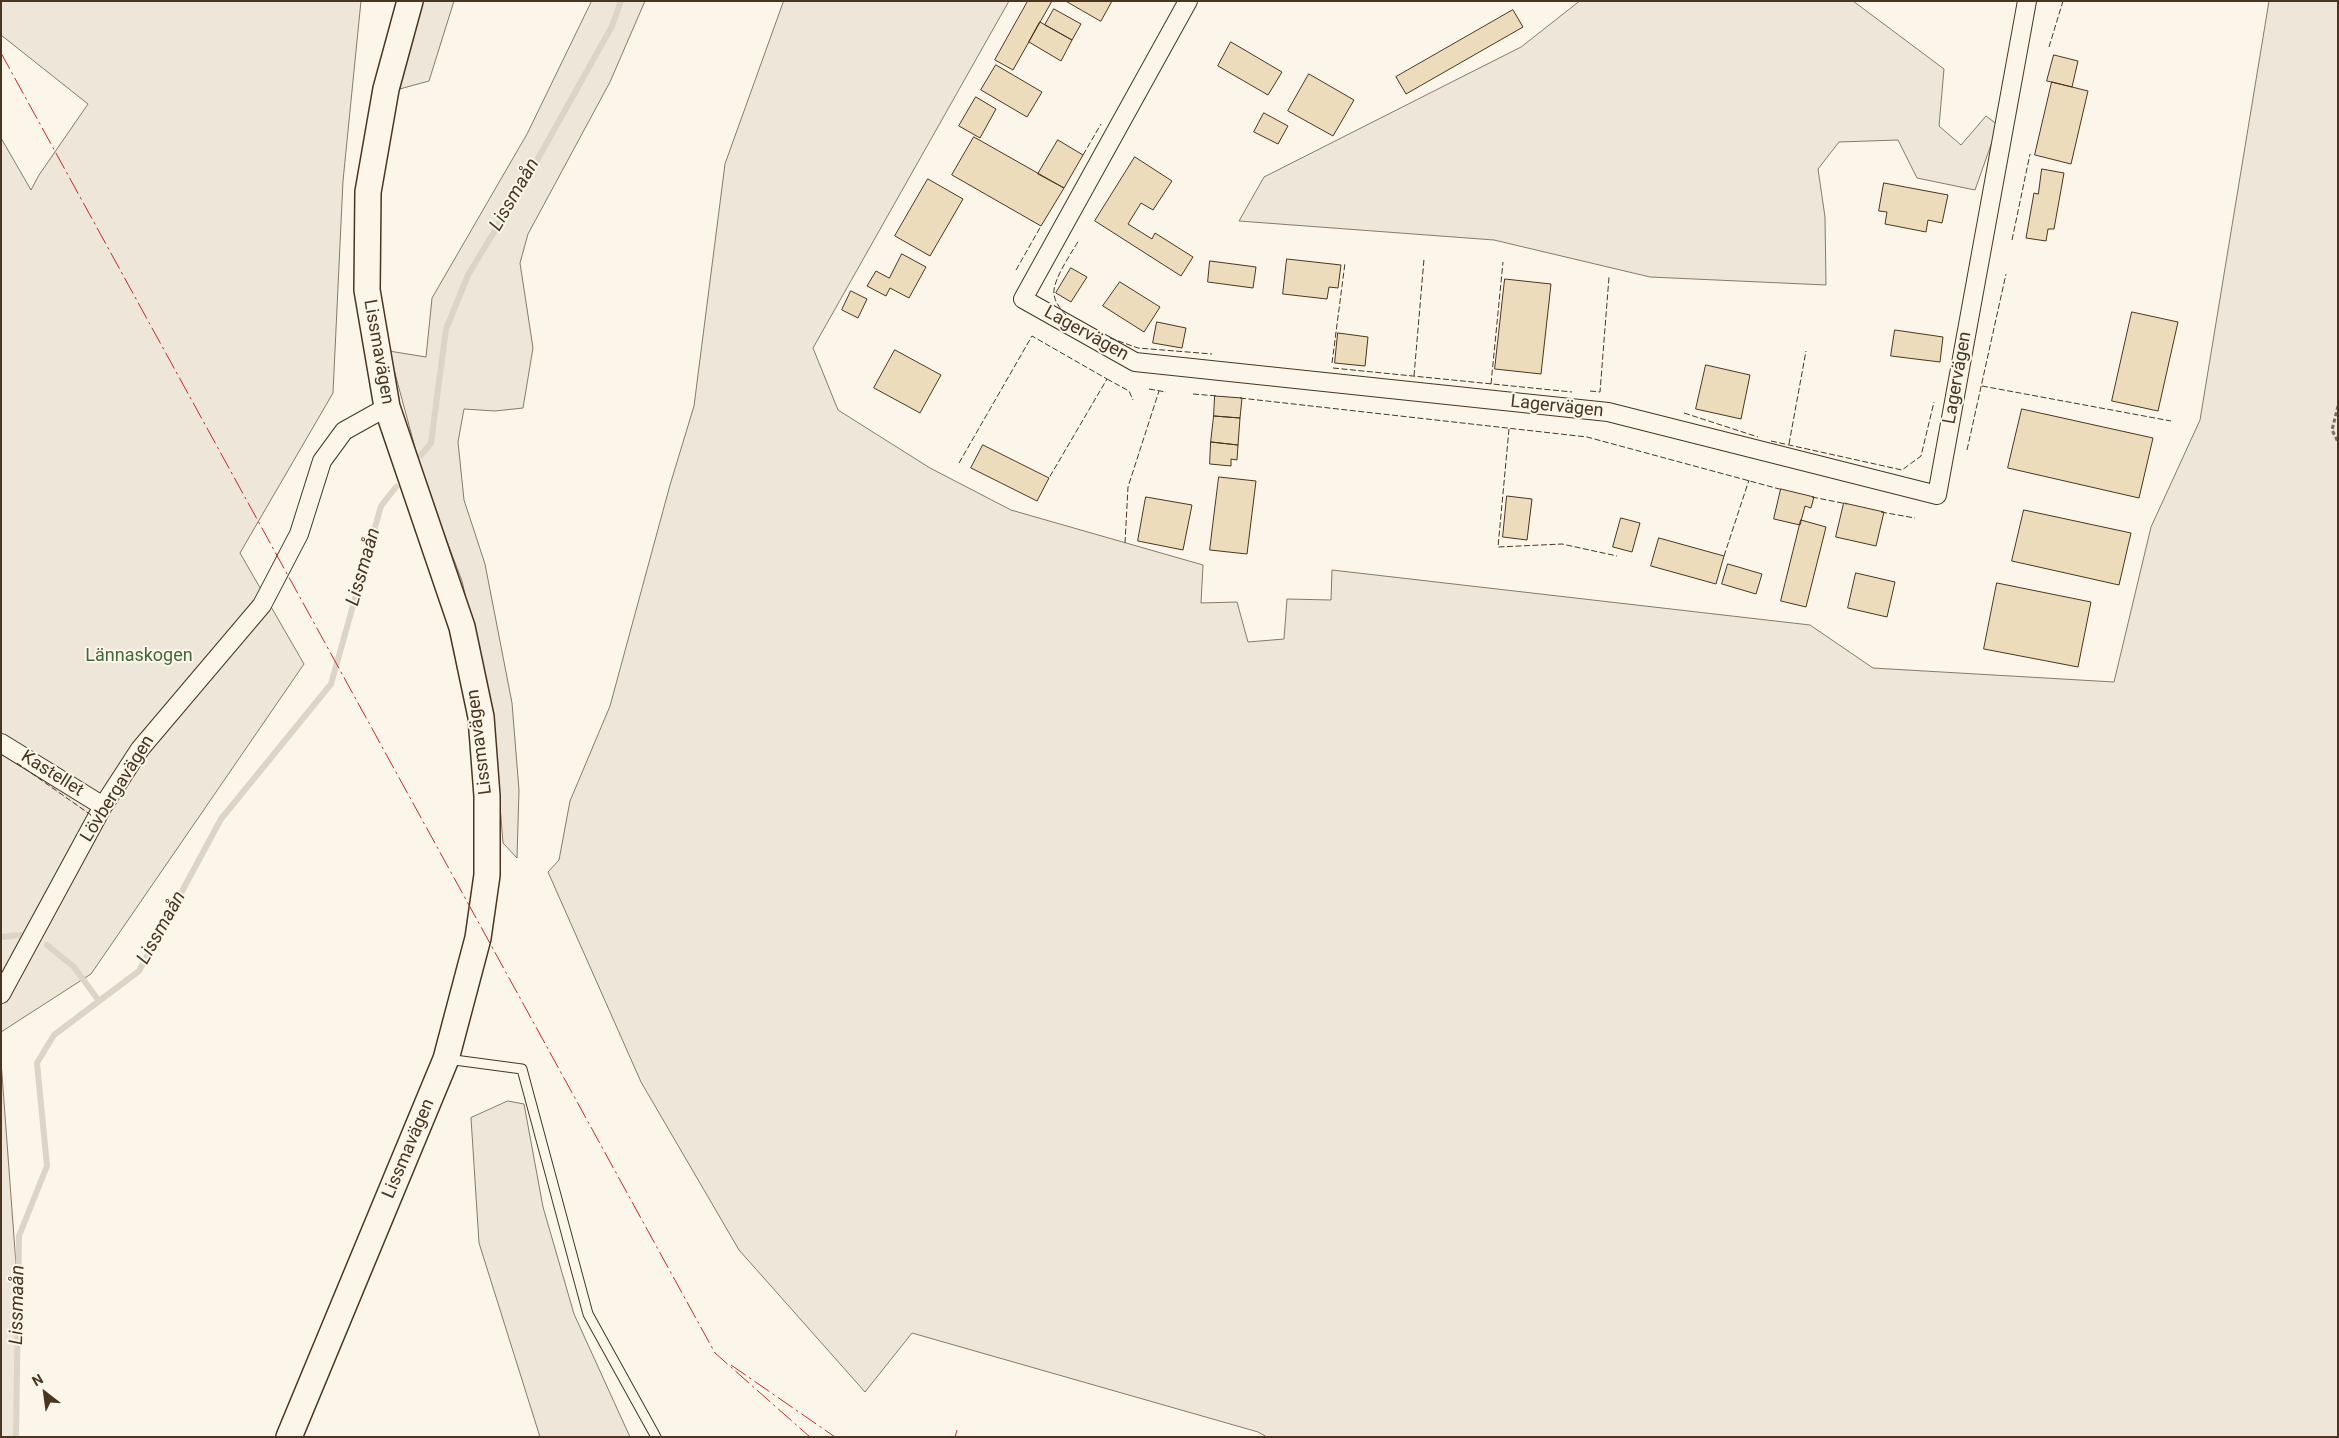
<!DOCTYPE html>
<html>
<head>
<meta charset="utf-8">
<style>
  body { margin:0 }
  #map { position:relative; width:2339px; height:1438px; overflow:hidden; background:#fbf6e9; font-family:Roboto,sans-serif }
  canvas { display:block }
  .frame { position:absolute; inset:0; border:2px solid #4a3520; pointer-events:none }
  .north { position:absolute; left:20px; top:1368px; width:50px; height:50px; -webkit-text-stroke:4px #fbf6e9; paint-order:stroke; rotate:330deg; font-size:14px; font-weight:700; line-height:20px; text-align:center; color:#4a3520 }
  .north::after { content:''; display:block; margin:auto; width:18px; height:22px; background:#4a3520; clip-path:polygon(50% 0,100% 100%,50% 72%,0 100%) }
</style>
</head>
<body>
<div id="map">
<canvas width="2339" height="1438"></canvas>
<div class="frame"></div>
<div class="north">N</div>
</div>
<script>
const ctx = document.querySelector('canvas').getContext('2d');
ctx.lineJoin = 'round';
function fillPath(path, color) { ctx.fillStyle = color; ctx.fill(path, 'evenodd'); }
function strokePath(path, color, width, dash) { ctx.strokeStyle = color; ctx.lineWidth = width; ctx.lineCap = dash ? 'butt' : 'round'; ctx.setLineDash(dash || []); ctx.stroke(path); }
function label(font, color, halo, rows, align = 'center') {
  ctx.font = font + ' Roboto,sans-serif'; ctx.lineWidth = 4; ctx.setLineDash([]); ctx.textBaseline = 'middle'; ctx.strokeStyle = halo; ctx.fillStyle = color; for (const [text, x, y, turn = 0] of rows) {
    ctx.save(); ctx.translate(x, y); ctx.rotate((+turn || 0) * Math.PI / 180); ctx.textAlign = isNaN(turn) ? turn : align; if (halo) ctx.strokeText(text, 0, 0); ctx.fillText(text, 0, 0); ctx.restore();
  }
}
const green = new Path2D(`
  M1 1H361L343 181 333 393 240 553 304 664 91 974 1 1032V138L31 190 39 175 88 104 1 35Z
  M421 1H454L429 81 396 90Z
  M592 1H645L610 82 528 234 520 263 533 348 523 408 495 411 464 409 458 442 464 500 485 564 512 703 519 790 517 858 503 843 496 754 487 691 462 581 424 481 389 351 426 357 432 298 527 134Z
  M784 1H1009L813 348 838 410 930 468 1011 510 1203 565 1201 603 1237 602 1248 642 1284 639 1287 599 1331 600 1332 570 1810 625 1873 668 2114 682 2151 527 2200 420 2269 1H2338V1437H1267L1258 1432 912 1333 865 1392 739 1250 641 1082 548 872 559 860 570 801 610 706 670 485 694 406 725 164Z
  M1580 1H1853L1944 69 1939 126 1961 145 1986 116 1998 125 1975 190 1917 178 1898 140 1839 142 1818 169 1825 217 1826 285 1650 277 1494 240 1239 221 1264 177 1521 47Z
  M1 1061 17 1278 18 1437H1Z
  M508 1101 524 1104 543 1207 574 1314 630 1437H540L479 1243 471 1118Z`);
const stream = new Path2D(`
  M421 455 431 443 446 329 468 275 535 164 612 26 621 1
  M1 937 22 935
  M47 945 74 967 99 1001
  M16 1437 19 1236 47 1166 37 1063 54 1035 139 971 221 819 331 684 381 506 396 487`);
const building = new Path2D(`
  M1028 1H1052L1013 70 995 60Z
  M1066 1H1112L1101 21Z
  M1054 9 1081 24 1072 40 1045 25Z
  M1513 10 1523 27 1406 94 1396 77Z
  M1040 22 1072 40 1061 61 1029 42Z
  M1231 42 1282 72 1268 95 1218 66Z
  M2054 55 2078 61 2072 87 2047 81Z
  M996 65 1042 92 1027 117 981 90Z
  M1309 74 1354 100 1333 136 1288 111Z
  M2052 82 2088 91 2071 164 2035 155Z
  M976 97 996 109 980 138 959 126Z
  M1264 113 1288 126 1278 144 1254 132Z
  M974 137 1064 188 1041 226 952 175Z
  M1058 140 1083 155 1064 188 1038 174Z
  M1135 157 1172 181 1153 210 1141 203 1128 224 1152 239 1155 233 1193 257 1181 276 1095 221Z
  M2042 169 2064 173 2054 229H2048L2046 241 2026 238 2034 193 2038 194Z
  M928 179 963 199 930 256 895 236Z
  M1884 183 1948 195 1942 223 1928 220 1926 232 1885 224 1887 212 1879 211Z
  M902 254 926 267 909 298 890 288 886 296 867 286 876 271 889 278Z
  M1287 259 1341 265 1338 288 1329 287 1327 299 1283 294Z
  M1210 261 1256 267 1253 288 1208 282Z
  M1071 268 1087 277 1071 302 1056 293Z
  M1505 279 1551 284 1541 374 1495 369Z
  M1120 282 1160 307 1144 332 1103 306Z
  M851 291 867 299 858 318 842 310Z
  M2132 312 2178 322 2158 411 2112 401Z
  M1157 322 1186 328 1182 348 1153 343Z
  M1895 330 1943 337 1940 362 1891 356Z
  M1338 333 1368 337 1365 366 1335 363Z
  M895 350 941 375 920 413 874 388Z
  M1706 365 1750 375 1741 419 1696 409Z
  M1215 396 1242 398 1240 418 1214 416Z
  M2022 409 2153 438 2139 498 2008 468Z
  M1214 416 1240 418 1238 445 1211 442Z
  M1211 442 1238 445 1237 460 1231 459V466L1210 464Z
  M983 445 1049 478 1037 501 971 468Z
  M1219 477 1256 481 1247 554 1210 550Z
  M1781 489 1814 497 1811 508 1805 506 1800 525 1774 519Z
  M1507 496 1532 499 1527 540 1503 537Z
  M1146 497 1192 505 1183 550 1138 541Z
  M1844 503 1884 512 1876 546 1836 537Z
  M2024 510 2131 533 2119 585 2012 561Z
  M1621 518 1640 523 1632 552 1613 547Z
  M1801 520 1826 527 1806 607 1781 601Z
  M1659 538 1724 556 1716 584 1651 566Z
  M1728 564 1762 574 1756 594 1722 584Z
  M1856 573 1895 582 1887 617 1848 608Z
  M1997 583 2091 602 2078 667 1984 649Z`);
const path = new Path2D(`
  M2338 406 2332 430 2338 442`);
const lane = new Path2D(`
  M447 1059 522 1069 588 1314 656 1437`);
const street = new Path2D(`
  M1188 1 1023 299 1135 362 1608 412 1937 495 2027 1
  M1 743 103 806
  M1 994 103 806 140 749 262 605 299 534 322 461 344 431 387 407`);
const secondary = new Path2D(`
  M289 1437 446 1059 478 938 487 875V796L481 717 462 627 387 407 367 290 368 192 386 89 410 1`);
const fence = new Path2D(`
  M2049 47 2063 1
  M1083 155 1101 124
  M2012 240 2030 154
  M1016 270 1041 226
  M1066 315C1061 309 1055 303 1054 294 1052 281 1072 252 1079 240
  M1110 338 1138 348 1212 354
  M1332 363 1345 263
  M1333 368 1572 392
  M1414 376 1424 259
  M1107 379 1129 391 1133 400
  M1491 384 1503 262
  M1982 386 2171 421
  M1149 389 1166 392
  M1590 391 1600 392 1609 277
  M1193 394 1218 396
  M1240 398 1587 437 1783 490
  M1684 413 1758 437
  M1509 429 1498 547 1562 544 1617 556
  M1771 441 1902 470 1921 456 1934 402
  M1789 444 1806 351
  M1967 450 2006 274
  M959 463 1032 336 1107 379 1049 478
  M1812 497 1847 504
  M1881 512 1915 518
  M1125 543 1128 487 1159 391
  M1724 556 1749 480
  M17 763 91 815 89 817`);
const power = new Path2D(`
  M1 53 715 1353 810 1437
  M731 1365 835 1437
  M955 1437 957 1430`);
const streetNames = [
  ["Lagervägen",1086,334,29],
  ["Lissmavägen",378,352,80],
  ["Lagervägen",1958,378,-80],
  ["Lagervägen",1557,407,6],
  ["Lissmavägen",480,742,-97],
  ["Kastellet",52,774,32],
  ["Lövbergavägen",118,789,-58],
  ["Lissmavägen",409,1149,-67]
];
const parkNames = [
  ["Lännaskogen",139,656]
];
const waterNames = [
  ["Lissmaån",515,195,-60],
  ["Lissmaån",364,567,-74],
  ["Lissmaån",162,928,-61],
  ["Lissmaån",18,1305,-89]
];
fillPath(green, '#ede6d9');
strokePath(green, '#887966', 1);
strokePath(stream, '#dcd4c6', 6);
fillPath(building, '#ecdcbc');
strokePath(building, '#4a3520', 1);
strokePath(lane, '#4a3520', 11);
strokePath(street, '#4a3520', 20);
strokePath(secondary, '#4a3520', 28);
strokePath(path, '#7f6f5c', 3, [4, 2.5]);
strokePath(lane, '#fbf6e9', 9);
strokePath(street, '#fbf6e9', 18);
strokePath(secondary, '#fbf6e9', 25);
strokePath(fence, '#4a3520', 1, [6, 2.5]);
strokePath(power, '#c62828', 1, [18, 4, 2.5, 4]);
label('18px', '#4a3520', '#fbf6e9', streetNames);
label('18px', '#436837', '#fbf6e9', parkNames);
label('italic 19px', '#4a3520', '#fbf6e9', waterNames);
</script>
</body>
</html>
